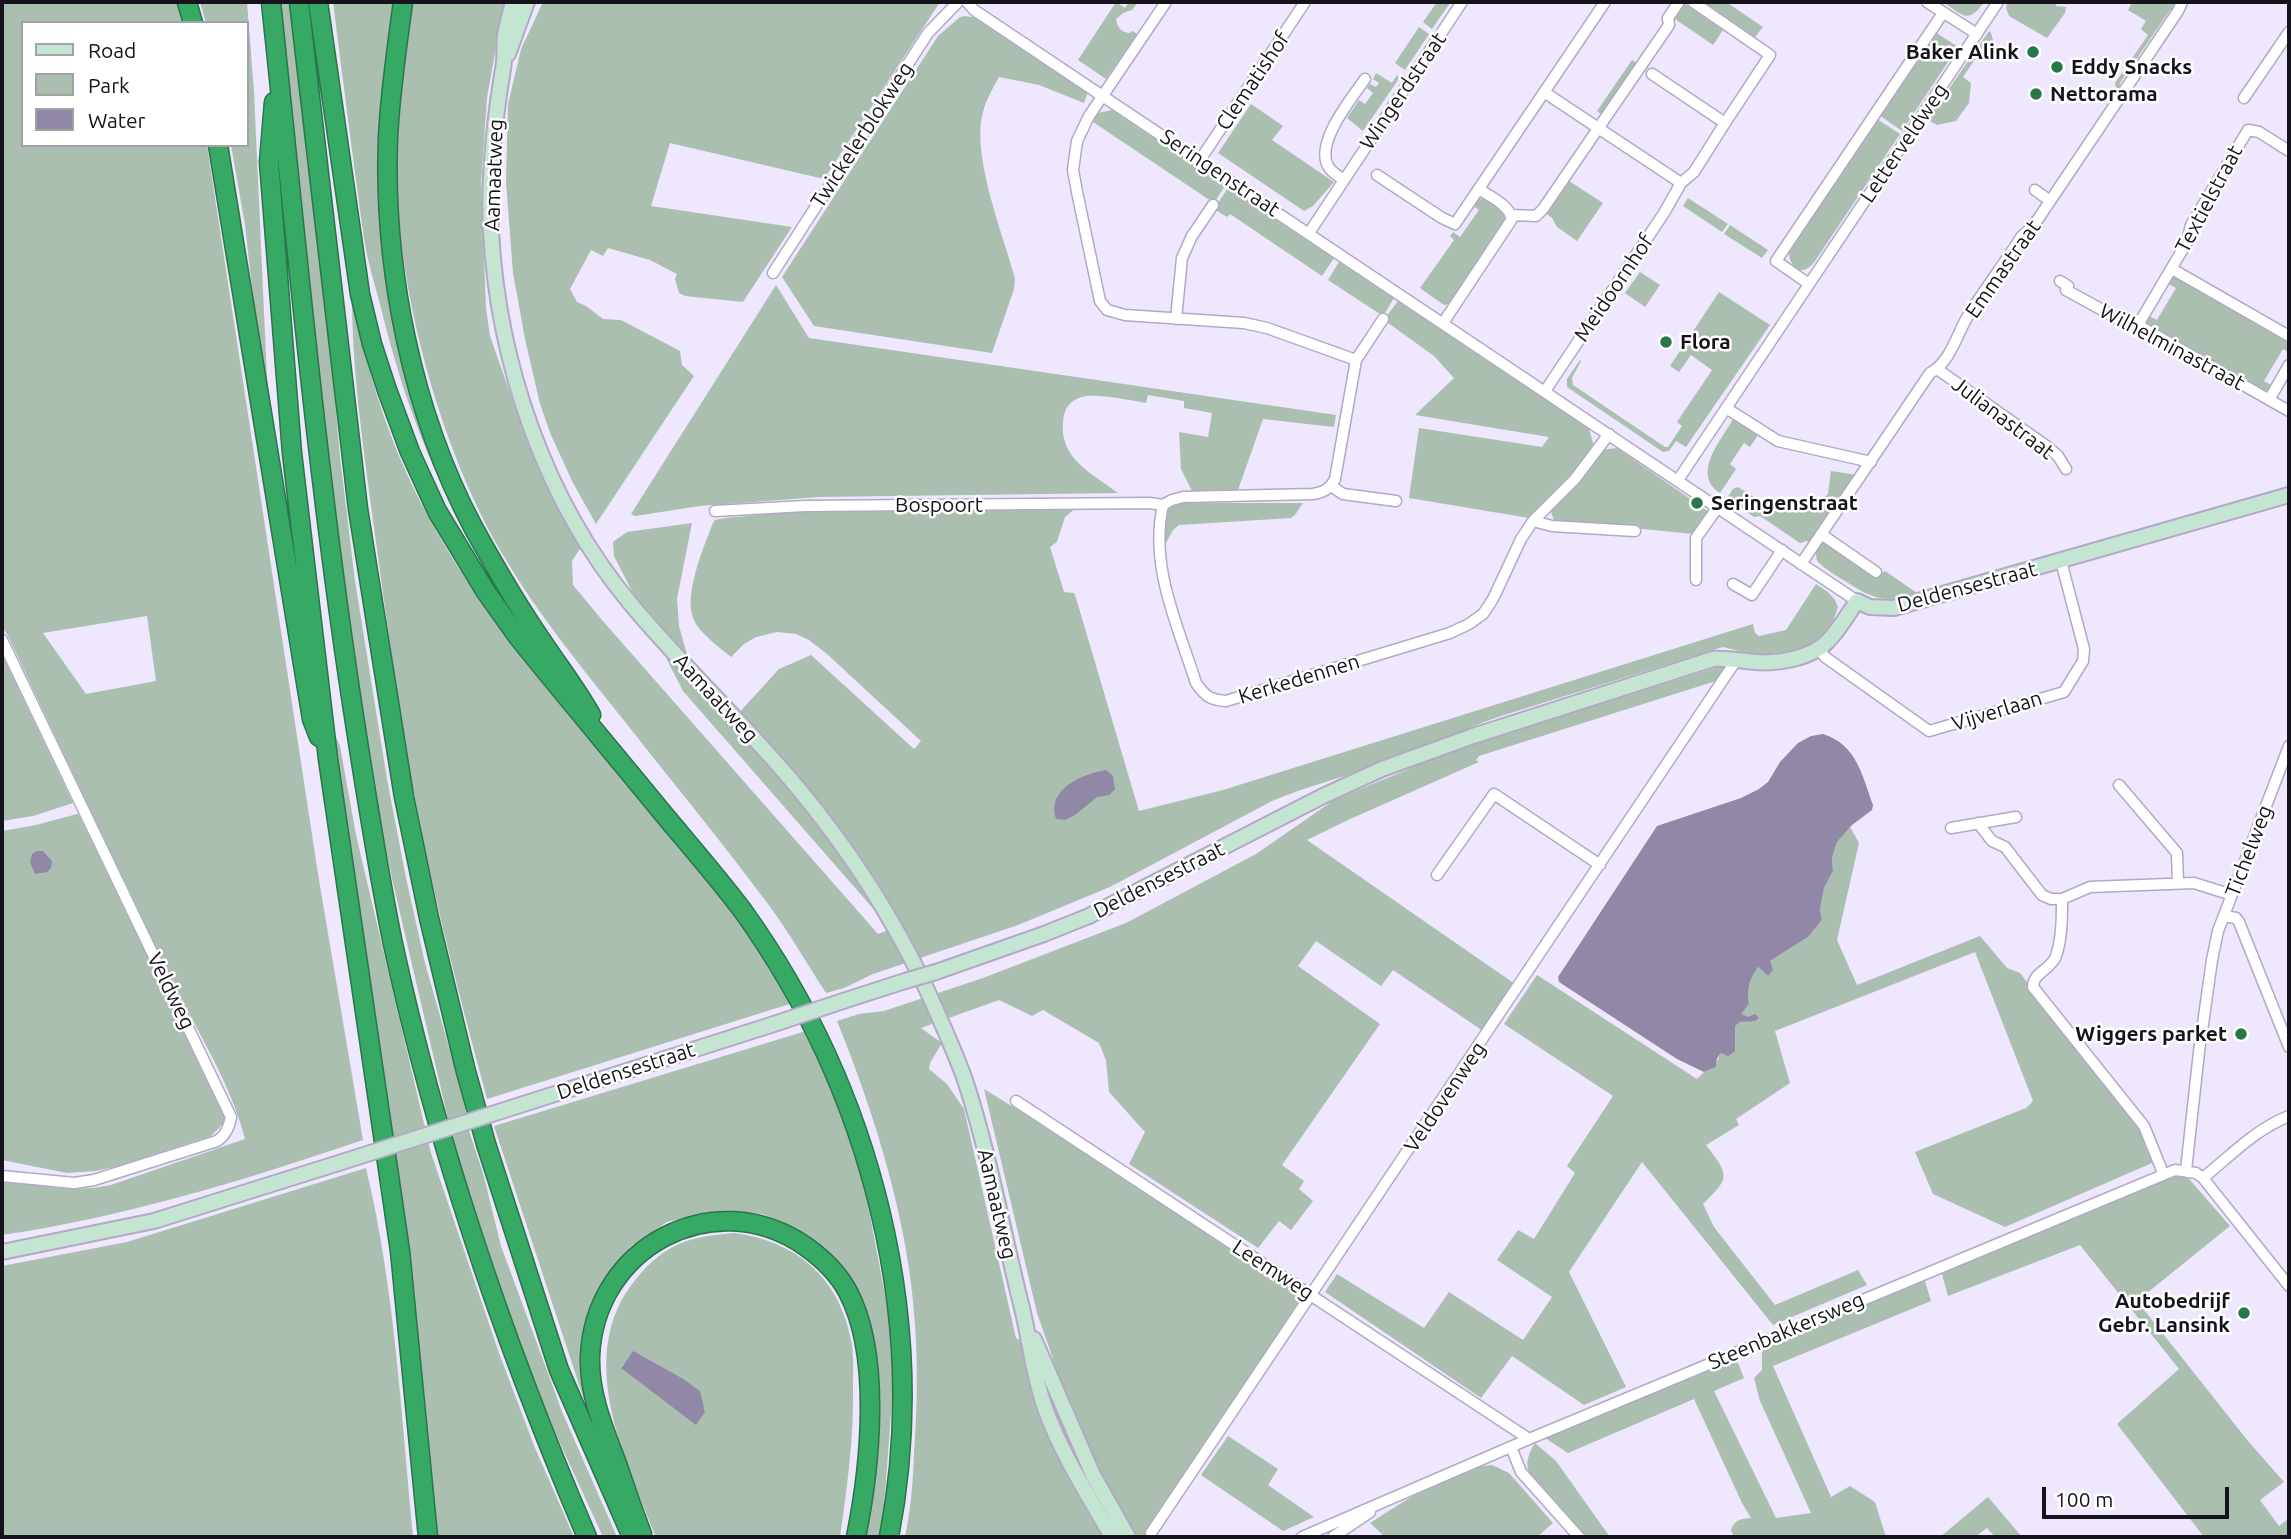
<!DOCTYPE html>
<html>
<head>
<meta charset="utf-8">
<style>
  body { margin:0 }
  #map { position:relative; width:2291px; height:1539px; overflow:hidden; background:#eee7fe; font-family:Ubuntu,sans-serif }
  canvas { display:block }
  .frame { position:absolute; inset:0; border:4px solid #16131d; pointer-events:none }
  .legend { position:absolute; left:21px; top:21px; width:228px; height:126px; box-sizing:border-box; background:#fff; border:2px solid #a2a1a5; margin:0; padding:9px 12px; list-style:none; font-size:21px; color:#16131d }
  .legend li { display:flex; align-items:center; gap:14px; height:35px }
  .legend b { width:35px; border:2px solid #a2a1a5 }
  .scale { position:absolute; left:2042px; top:1487px; width:187px; height:32px; box-sizing:border-box; border:4px solid #16131d; border-top:0; padding-left:9px; font-size:21px; line-height:24px; white-space:nowrap; color:#16131d; -webkit-text-stroke:5px #fff; paint-order:stroke }
</style>
</head>
<body>
<div id="map">
<canvas width="2291" height="1539"></canvas>
<div class="frame"></div>
<ul class="legend">
<li><b style="height:9px;background:#c3e5d1"></b>Road</li>
<li><b style="height:19px;background:#aabfaf"></b>Park</li>
<li><b style="height:19px;background:#9187a6"></b>Water</li>
</ul>
<div class="scale">100 m</div>
</div>
<script>
const ctx = document.querySelector('canvas').getContext('2d');
ctx.lineJoin = 'round';
function fillPath(path, color) { ctx.fillStyle = color; ctx.fill(path, 'evenodd'); }
function strokePath(path, color, width, dash) { ctx.strokeStyle = color; ctx.lineWidth = width; ctx.lineCap = dash ? 'butt' : 'round'; ctx.setLineDash(dash || []); ctx.stroke(path); }
function label(font, color, halo, rows, align = 'center') {
  ctx.font = font + ' Ubuntu,sans-serif'; ctx.lineWidth = 5; ctx.setLineDash([]); ctx.textBaseline = 'middle'; ctx.strokeStyle = halo; ctx.fillStyle = color; for (const [text, x, y, turn = 0] of rows) {
    ctx.save(); ctx.translate(x, y); ctx.rotate((+turn || 0) * Math.PI / 180); ctx.textAlign = isNaN(turn) ? turn : align; if (halo) ctx.strokeText(text, 0, 0); ctx.fillText(text, 0, 0); ctx.restore();
  }
}
const green = new Path2D(`
  M2 2H177L183 23H23V145H207L318 874 363 1140C245 1180 125 1217 2 1235V1181C39 1185 75 1193 111 1185L245 1139C231 1084 199 1035 174 984 119 869 63 754 9 638L2 626ZM147 616 156 681 86 694 43 633Z
  M200 2H247L254 92 269 422 261 370 245 225 231 145H247V23H206Z
  M278 2H295L315 179 340 457 355 581 387 779 406 878 425 963 463 1097 470 1134 483 1173 501 1246 563 1414 617 1537H603L531 1380 468 1194 448 1119 393 883 371 777 335 525 300 182Z
  M333 2H394L383 86 380 164V210L389 292 484 562C434 480 405 405 382 312 376 288 368 264 364 239 353 160 343 81 333 2Z
  M412 2H504L487 98 481 182 486 308 490 336 528 444 566 525 581 547 572 561 573 585 602 620 878 934 891 929 683 691 614 556 613 542 627 532 692 523 677 599 679 626 694 680 737 715 779 669 811 655 914 749 921 741 827 654 809 640 796 634 777 632 756 637 744 644 731 657C719 647 699 633 693 618 684 593 704 546 713 523L715 520 725 518 802 511 1077 507 1065 517 1057 542 1050 547 1064 592 1074 593 1076 598 1139 811 1223 790 1753 624 1755 633 1759 636 1786 630 1816 584 1828 592 1835 600 1838 607 1830 630 1815 644 1784 654 1764 657 1723 647 1501 716C1460 730 1421 751 1380 765 1344 777 1307 786 1272 801L1110 887 1018 925 873 974 844 988 826 993C807 964 789 932 768 904 722 842 673 783 626 723 583 669 538 615 503 555 433 437 388 256 396 119 399 80 405 40 412 2Z
  M543 2H940L824 179 670 143 651 206 792 227 743 302 685 296 679 293 675 279 677 274 650 260 608 248 603 256 591 250 570 289 577 302 586 306 603 319 621 320 680 351 682 365 694 376 596 524 573 483 551 435 540 404 525 339 513 273 506 182 508 104 521 49Z
  M1116 2 1125 8 1129 2H1138L1132 10 1123 13 1116 19C1117 27 1121 32 1129 33L1133 31 1137 34 1106 79 1078 60Z
  M1437 2 1450 3 1432 29 1423 22Z
  M1703 2H1726L1763 27 1755 37Z
  M1943 2H1984C1968 25 1963 15 1943 2Z
  M2007 2H2057L2056 6 2066 7 2065 13 2047 38 2009 16 2006 8Z
  M2126 2H2179L2175 9 2170 10 2120 83 2121 89 2116 97 2112 94 2116 88 2115 83 2148 35 2141 29 2146 21 2128 10 2131 5Z
  M1685 4 1723 30 1713 45 1675 19Z
  M965 16 977 18 1088 92 1084 103 1039 85 999 77C993 88 986 100 983 112 971 155 1003 234 1015 278L1014 289 992 353 814 326 782 277 938 36 960 17Z
  M1419 27 1429 34 1405 70 1395 63Z
  M1989 31 1991 33 1995 47 1986 43 1963 77 1971 83 1969 103 1956 121 1937 125 1930 121V116Z
  M1935 32 1958 47 1902 131 1879 115Z
  M1632 60 1637 63 1602 115 1597 111Z
  M1376 73 1392 83 1397 75 1400 77 1363 131 1347 118 1359 100 1365 104 1373 93 1367 88 1370 84 1376 87 1379 83 1373 79Z
  M1251 104 1283 126 1272 140 1334 182 1313 206 1304 211 1218 153Z
  M1112 110 1225 186 1214 203 1093 122 1098 113Z
  M1877 119 1900 134 1813 264C1811 266 1806 270 1803 270 1793 271 1788 258 1789 250Z
  M1569 181 1603 203 1577 241 1557 227 1552 218 1547 214Z
  M1228 188 1334 258 1322 276 1230 214 1227 217 1214 209Z
  M1484 198 1502 210 1505 219 1449 304 1444 305 1420 288 1454 240 1450 236 1453 232 1460 237 1479 210 1472 205 1476 200Z
  M1688 198 1728 224 1722 232 1683 206Z
  M1730 225 1768 250 1762 258 1724 234Z
  M1339 262 1394 298 1383 316 1328 280Z
  M1640 272 1660 285 1645 307 1625 293Z
  M2178 276 2289 340V352L2283 349 2264 381 2273 386 2270 390 2263 391 2147 323 2149 316 2157 320 2176 288 2167 283 2174 277Z
  M776 285 809 338 1336 415 1334 427 1263 419 1238 490 1192 491 1181 469 1179 432 1208 437 1212 413 1184 408V401L1148 395 1146 403C1127 400 1106 395 1087 396 1076 397 1066 404 1064 415 1056 457 1089 471 1118 493L820 497 700 506 635 516 631 514Z
  M1719 292 1770 325 1686 447 1676 441 1669 451 1663 452 1567 387V379L1580 360 1581 361 1572 378 1573 385 1665 447H1668L1682 426 1677 422 1712 370 1691 355 1679 372 1670 366Z
  M352 296C367 372 390 447 428 516 477 608 548 687 615 767 658 819 702 870 742 924 761 949 778 976 796 1002L487 1099C466 1020 445 942 428 862 405 759 391 653 377 549 366 466 352 379 352 296Z
  M1398 301 1589 429 1594 446 1575 472 1529 518 1409 498 1419 428 1542 447 1549 437 1415 415 1454 378 1434 356 1384 320Z
  M1733 419 1758 435 1750 447 1744 443 1730 464 1736 469 1720 493C1691 474 1721 441 1733 419Z
  M1617 448 1709 512 1693 534 1554 520 1550 509 1579 482 1601 450Z
  M1831 471 1857 475 1811 543 1807 541 1800 543 1760 516 1754 517 1727 498 1733 489 1738 487 1767 505 1806 503 1816 497 1822 499 1828 494Z
  M1176 503H1303L1295 515 1291 518 1179 525 1173 530 1165 545 1164 532 1167 511Z
  M1825 540 1844 552 1846 558 1875 578 1885 571 1920 595C1888 604 1872 599 1845 581 1835 575 1825 569 1817 561L1815 549 1821 541Z
  M2 654 73 803 33 816 2 821Z
  M1724 665 1729 666 1719 680 1479 756 1476 760 1479 762 1348 820 1307 840 1515 984 1483 1031 1393 970 1381 986 1316 941 1298 966 1380 1024 1282 1165 1304 1181 1299 1189 1313 1201 1291 1230 1279 1221 1258 1248 1129 1164 1145 1132 1109 1092 1106 1060 1099 1043 1043 1010 1032 1016 999 1000 921 1028 942 1043 930 1063 929 1069 947 1084 964 1109 1016 1338 1053 1359 1037 1313 984 1089 1165 1201 1305 1295 1198 1454 1148 1537H905C911 1508 913 1482 914 1453 917 1410 918 1368 915 1325 909 1223 875 1115 837 1021L859 1014 884 1011 983 978 1126 923 1256 854 1334 800 1421 764 1470 745Z
  M334 733 340 746 356 835 431 1153 499 1353 535 1448 574 1537H437L424 1409Z
  M77 814 79 815 224 1114 225 1122 211 1136 118 1166 96 1171 67 1173 2 1160V831L36 825Z
  M1850 827 1859 843 1837 940 1857 985 1980 936 2007 968 2020 973 2143 1134 2152 1163 2005 1227 1933 1194 1915 1152 2026 1108 2033 1101 1975 952 1775 1031 1790 1083 1736 1119 1739 1125 1706 1145C1731 1177 1729 1178 1703 1204L1714 1227 1775 1305 1858 1270 1867 1285 1773 1325 1642 1162 1569 1272 1626 1387 1584 1405 1512 1356 1481 1398 1325 1292 1337 1274 1424 1328 1449 1292 1523 1340 1552 1297 1497 1260 1518 1230 1534 1239 1575 1173 1567 1166 1613 1096 1504 1024 1537 975 1697 1079 1704 1072 1716 1067C1717 1058 1730 1029 1737 1024 1742 1020 1749 1021 1755 1021L1740 1014 1749 1004C1747 988 1749 980 1758 967L1768 976 1770 961 1808 937 1822 920 1820 910 1824 888 1833 871 1832 858 1837 842Z
  M806 1031 850 1123 867 1199 890 1322 894 1367 892 1400 884 1507 879 1537H859L873 1357 814 1243 783 1222 762 1214 707 1212 667 1222 630 1247 597 1290 585 1321 582 1354 589 1415 494 1126Z
  M366 1168C395 1289 401 1414 413 1537H2V1266L127 1242Z
  M2183 1172 2230 1226 2137 1301 2248 1441 2284 1482 2260 1500 2279 1526 2289 1518V1537H2204L2117 1424 2179 1369 2080 1245 1948 1296 1941 1271Z
  M734 1233C796 1241 839 1277 851 1340 854 1355 853 1372 853 1388 854 1438 847 1487 840 1537H656C625 1458 573 1355 636 1279 666 1243 688 1237 734 1233ZM633 1352 682 1378 699 1391 705 1412 621 1367Z
  M1924 1278 1931 1301 1773 1366 1831 1497 1850 1486 1875 1502 1886 1537H1734L1731 1530C1735 1519 1741 1519 1751 1518L1742 1503 1694 1399 1568 1453 1545 1438 1736 1358 1744 1378 1714 1391 1776 1518 1811 1513 1760 1401 1754 1378 1762 1370V1348Z
  M1228 1436 1278 1469 1268 1485 1314 1517 1283 1531 1201 1475Z
  M1535 1443 1556 1461 1610 1537H1586L1531 1477C1524 1464 1528 1455 1535 1443Z
  M1492 1465 1509 1473 1553 1523 1537 1537H1385L1370 1523C1405 1501 1451 1468 1492 1465Z
  M1988 1497 2022 1537H1995L1987 1528 1975 1537H1940Z`);
const water = new Path2D(`
  M1823 734C1857 745 1862 775 1873 805L1872 810 1852 825 1837 842 1832 858 1833 871 1824 888 1820 910 1822 920 1808 937 1770 961 1773 970 1768 976 1758 967C1749 980 1747 988 1749 1004L1741 1014 1748 1017 1755 1014 1759 1018 1755 1021 1740 1022 1735 1026V1051L1728 1056 1721 1053 1717 1058 1716 1067 1704 1072 1677 1059 1559 982 1558 977 1657 826 1741 798 1759 789 1768 782 1780 762 1798 743 1811 736Z
  M1106 770 1113 776 1115 789 1109 795 1097 797 1075 815 1065 820 1056 819C1046 789 1082 774 1106 770Z
  M37 851H43L52 861 51 868 47 872 35 874 30 862 32 854Z
  M633 1351 682 1378 700 1391 705 1412 696 1425 621 1368Z`);
const street = new Path2D(`
  M967 2 974 10 1857 601
  M1166 2 1089 116 1077 141 1073 170 1077 192 1100 301 1107 310 1125 315 1244 323 1267 328 1356 360
  M1927 2 1977 34
  M1652 74 1725 123 1770 55 1693 2
  M1544 92 1681 183
  M2244 98 2289 32
  M1200 160 1305 2
  M1377 175 1442 218 1455 224 1605 2
  M1344 180C1338 176 1331 172 1328 166 1315 142 1352 98 1365 79
  M2035 190 2050 201
  M1512 215 1536 216 1543 209 1669 25 1668 18 1679 2
  M1309 233 1462 2
  M2172 269 2289 336
  M773 273 928 33 958 2
  M2060 281 2068 286 2066 290 2126 323 2138 325 2289 411
  M1809 284 1776 261 1943 13
  M1176 319 1182 258 1192 236 1213 205
  M1383 319 1356 360 1335 479C1330 489 1324 492 1313 494L1183 497 1172 500 1163 505C1149 566 1178 626 1196 683 1205 696 1210 700 1226 701L1450 633 1469 624 1483 614 1493 599 1521 539 1533 521 1575 479 1609 434
  M1443 323 1512 219C1509 205 1491 197 1479 189
  M2138 325 2187 242 2191 225 2248 130 2259 132 2289 151
  M1937 369 2048 447 2058 456 2066 469
  M1545 391 1664 213 1681 183 1694 172 1725 123
  M2269 400 2289 365
  M1726 408 1778 441 1871 462
  M1678 480 1998 2
  M1331 486 1343 494 1396 501
  M715 511 805 506 1149 503 1163 505
  M1533 521 1552 526 1635 531
  M1821 534 1876 572
  M1801 564 1930 373C1951 362 1957 333 1969 314 1986 288 2005 262 2022 236L2034 225 2178 11 2182 2
  M1696 580V538L1718 507
  M1733 584 1752 595 1782 550
  M2 640 231 1117C229 1127 226 1135 217 1141L94 1180 74 1183 2 1176
  M1819 649 1825 657 1929 731 2064 692 2083 661 2084 649 2061 561
  M2119 785 2177 853 2178 883
  M1978 823 1992 841 2005 847 2042 895 2051 899H2062L2090 887 2194 883 2232 895
  M1951 828 2016 817
  M1437 875 1494 794 1600 865
  M2062 899C2062 918 2062 938 2056 956 2051 970 2033 972 2033 987L2144 1126 2163 1173
  M2224 916 2236 918 2239 922 2289 1047
  M1016 1101 1529 1439
  M2186 1170 2199 1052 2212 960 2218 931 2289 746
  M2203 1178C2231 1155 2256 1129 2289 1116
  M1511 1447 1521 1472 1579 1537
  M1151 1533 1737 659
  M1302 1537 1529 1439 2175 1170 2196 1173 2203 1178 2289 1286
  M1333 1537 1370 1512`);
const secondary = new Path2D(`
  M513 2C510 13 507 24 505 35 504 46 505 58 503 69 494 123 488 177 491 231 498 363 545 501 630 603 683 667 744 723 797 787 848 848 892 916 926 988 940 1019 955 1051 966 1083 990 1157 1003 1233 1022 1308 1030 1341 1033 1375 1045 1408 1061 1453 1088 1495 1112 1537
  M508 54 527 2
  M936 972 1044 934 1089 916 1323 796 1382 769 1473 736 1713 659C1728 658 1741 661 1756 662 1778 664 1812 658 1828 641 1839 630 1848 614 1857 601L1870 607 1894 608 2289 495
  M843 1001 905 981
  M514 1107 774 1024
  M2 1252 154 1221 342 1162
  M1034 1339 1093 1475 1128 1537`);
const highway = new Path2D(`
  M187 2 193 23
  M271 2C296 238 317 475 353 710 365 788 377 866 393 944 437 1147 505 1346 587 1537
  M299 2 358 509 404 797 429 918 465 1068 486 1144 559 1370 632 1537
  M318 2 360 294 372 344 387 390 410 452 437 511 486 592 518 637C567 698 617 757 666 817 692 848 719 879 743 911 871 1090 931 1319 889 1537
  M403 2C397 47 390 93 388 138 383 268 412 412 473 527 495 567 518 607 544 644 560 668 577 690 591 715
  M274 102 269 162 292 453 328 759 400 1251 428 1537
  M218 145 312 719 319 737
  M642 1534C633 1511 625 1487 617 1464 604 1429 589 1395 590 1357 594 1247 714 1183 805 1246 822 1258 838 1273 848 1292 882 1356 870 1468 856 1537`);
const secondaryBridge = new Path2D(`
  M905 981 936 972
  M774 1024 843 1001
  M342 1162 514 1107`);
const markers = [
  [2033,52,7,"#287748"],
  [2057,67,7,"#287748"],
  [2036,94,7,"#287748"],
  [1666,342,7,"#287748"],
  [1697,503,7,"#287748"],
  [2241,1034,7,"#287748"],
  [2244,1313,7,"#287748"]
];
const poiNames = [
  ["Baker Alink",2019,52,"right"],
  ["Eddy Snacks",2071,67],
  ["Nettorama",2050,94],
  ["Flora",1680,342],
  ["Seringenstraat",1711,503],
  ["Wiggers parket",2227,1034,"right"],
  ["Autobedrijf",2230,1301,"right"],
  ["Gebr. Lansink",2230,1325,"right"]
];
const streetNames = [
  ["Clematishof",1253,81,-56],
  ["Wingerdstraat",1403,91,-56],
  ["Twickelerblokweg",862,135,-57],
  ["Letterveldweg",1904,143,-56],
  ["Seringenstraat",1220,173,34],
  ["Aamaatweg",494,175,-88],
  ["Textielstraat",2209,199,-62],
  ["Emmastraat",2003,269,-55],
  ["Meidoornhof",1614,288,-56],
  ["Wilhelminastraat",2172,347,28],
  ["Julianastraat",2003,418,37],
  ["Bospoort",939,505],
  ["Deldensestraat",1967,587,-15],
  ["Kerkedennen",1299,679,-17],
  ["Aamaatweg",716,698,47],
  ["Vijverlaan",1997,711,-17],
  ["Tichelweg",2249,851,-69],
  ["Deldensestraat",1159,880,-27],
  ["Veldweg",171,991,64],
  ["Deldensestraat",626,1071,-18],
  ["Veldovenweg",1445,1097,-56],
  ["Aamaatweg",997,1204,77],
  ["Leemweg",1273,1270,33],
  ["Steenbakkersweg",1786,1331,-23]
];
fillPath(green, '#aabfaf');
fillPath(water, '#9187a6');
strokePath(street, '#b2a9c5', 13);
strokePath(secondary, '#b2a9c5', 18);
strokePath(highway, '#2b744c', 21);
strokePath(street, '#fff', 10);
strokePath(secondary, '#c3e5d1', 14);
strokePath(highway, '#36a965', 18);
strokePath(secondaryBridge, '#b2a9c5', 18, []);
strokePath(secondaryBridge, '#c3e5d1', 14);
for (const [x, y, r, color] of markers) { const dot = new Path2D(); dot.arc(x, y, r, 0, 2 * Math.PI); ctx.fillStyle = color; ctx.fill(dot); strokePath(dot, '#fff', 2.5); }
label('bold 21px', '#16131d', '#fff', poiNames, 'left');
label('21px', '#16131d', '#fff', streetNames);
</script>
</body>
</html>
